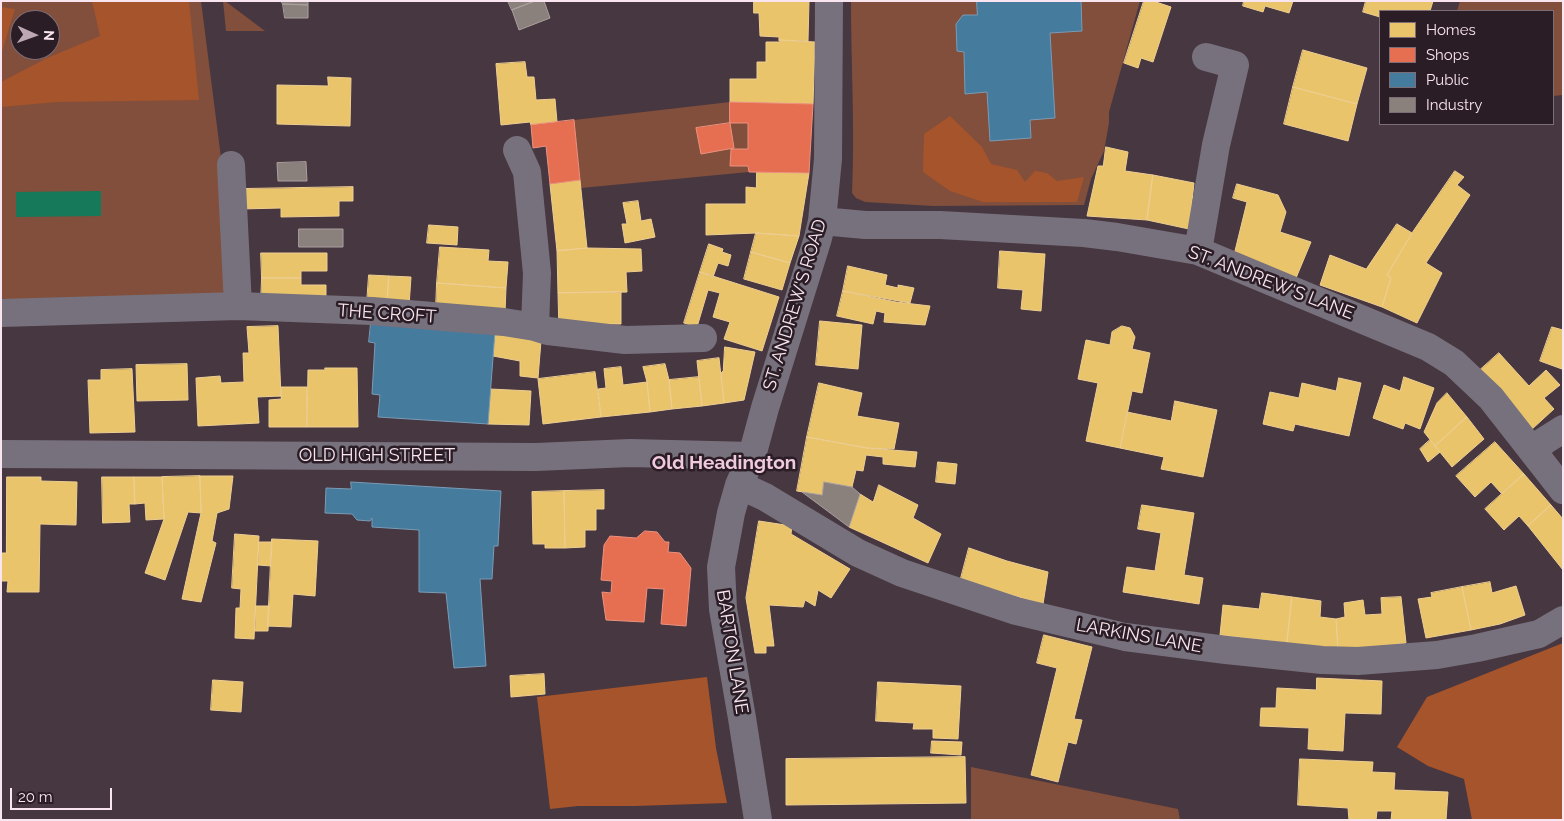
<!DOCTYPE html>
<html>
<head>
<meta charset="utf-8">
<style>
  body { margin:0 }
  #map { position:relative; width:1564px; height:821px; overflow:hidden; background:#473740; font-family:Raleway,sans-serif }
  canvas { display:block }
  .frame { position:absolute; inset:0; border:2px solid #f9e5ef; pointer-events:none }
  .legend { position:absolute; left:1379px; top:10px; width:175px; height:115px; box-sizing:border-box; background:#2b1d25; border:1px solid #7d6d76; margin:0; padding:6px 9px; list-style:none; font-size:15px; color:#f9e5ef }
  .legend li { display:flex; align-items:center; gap:10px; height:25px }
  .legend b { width:25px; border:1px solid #7d6d76 }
  .north { position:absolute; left:10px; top:10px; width:50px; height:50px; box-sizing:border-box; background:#2b1d25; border:1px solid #7d6d76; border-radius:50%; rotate:92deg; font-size:14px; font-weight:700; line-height:20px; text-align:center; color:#f9e5ef }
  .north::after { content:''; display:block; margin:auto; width:18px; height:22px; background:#bba8b2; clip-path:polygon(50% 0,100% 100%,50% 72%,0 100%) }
  .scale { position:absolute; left:10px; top:788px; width:102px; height:22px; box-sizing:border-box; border:2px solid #f9e5ef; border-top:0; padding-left:6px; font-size:15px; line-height:18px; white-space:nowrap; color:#f9e5ef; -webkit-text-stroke:4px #2b1d25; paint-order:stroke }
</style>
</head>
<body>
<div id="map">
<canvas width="1564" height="821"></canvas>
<div class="frame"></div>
<ul class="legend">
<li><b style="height:14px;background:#e9c46a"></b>Homes</li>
<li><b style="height:14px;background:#e76f51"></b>Shops</li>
<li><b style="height:14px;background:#457b9d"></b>Public</li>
<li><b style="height:14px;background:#8a817c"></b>Industry</li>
</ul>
<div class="north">N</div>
<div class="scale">20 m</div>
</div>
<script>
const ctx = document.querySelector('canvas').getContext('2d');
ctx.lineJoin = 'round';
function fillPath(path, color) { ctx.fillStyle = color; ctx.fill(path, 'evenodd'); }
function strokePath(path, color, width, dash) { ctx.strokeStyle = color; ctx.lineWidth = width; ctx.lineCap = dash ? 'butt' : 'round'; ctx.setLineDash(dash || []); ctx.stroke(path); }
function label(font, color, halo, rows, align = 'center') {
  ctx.font = font + ' Raleway,sans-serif'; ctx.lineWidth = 5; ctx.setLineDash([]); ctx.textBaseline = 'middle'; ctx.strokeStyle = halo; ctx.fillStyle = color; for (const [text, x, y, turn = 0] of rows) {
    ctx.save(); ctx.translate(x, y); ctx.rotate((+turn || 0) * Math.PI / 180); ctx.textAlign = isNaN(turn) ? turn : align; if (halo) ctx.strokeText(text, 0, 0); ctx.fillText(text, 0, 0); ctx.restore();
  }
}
const green = new Path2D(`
  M1 1H201L225 189 227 281 223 293 1 303ZM20 20H50V50H20Z
  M223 1H225L265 31H226Z
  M851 1H1140L1109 112V123L1104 151 1091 179 1084 205 933 206 865 202 856 198 852 193C855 129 851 65 851 1Z
  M1460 1H1563V95L1553 96V11H1457Z
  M730 102V123H748V149H731L730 165 748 166 749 172 581 188 574 120Z
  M971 767 1178 809 1180 820H971Z`);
const forest = new Path2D(`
  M92 1H189L199 100 57 102 1 107V82L47 58 100 36Z
  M1 7 15 9 1 55Z
  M950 116 982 147 991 164 1017 170 1025 182 1035 171 1047 173 1057 181 1084 177 1077 202H983L950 191 923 172 924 134Z
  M1563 643V820H1472L1464 779 1428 766 1397 747 1427 697Z
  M707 677 716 748 727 803 635 806H578L550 809 537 697Z`);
const water = new Path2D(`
  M101 191V216L16 217V192Z`);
const homes = new Path2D(`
  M754 1H809L808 41 779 40V37L760 36 759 13H754Z
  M1144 1H1153L1171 7 1153 62 1141 58 1138 68 1124 63Z
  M1244 1H1293L1289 13 1265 6 1263 12 1243 6Z
  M1366 1H1433L1430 11H1380V17L1363 12Z
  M779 40 815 42 813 104 730 102V79H757V62H766V42H780Z
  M1303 50 1367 68 1357 104 1293 87Z
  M525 62 527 77H534L536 100 555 99 557 122 531 125 530 122 501 125 496 64Z
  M328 77 351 78 350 126 277 124V85L328 86Z
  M1293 87 1357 104 1348 141 1284 124Z
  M1106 147 1128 152 1125 171 1153 175 1147 220 1087 216 1098 166H1103Z
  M1455 171 1464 177 1457 185 1470 195 1426 263 1442 273 1417 323 1382 307 1391 278 1387 275 1412 233Z
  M757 172 809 173 799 236 756 233 706 235V204H746V187L756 188Z
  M1153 175 1194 183 1189 229 1147 220Z
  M580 180 587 248 557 251 550 184Z
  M1237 184 1278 195 1286 212 1280 232 1311 242 1296 278 1234 255 1247 202 1233 198Z
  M353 187V201H339V216L281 217V208L241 209V189Z
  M638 201 641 221 651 219 655 237 625 243 622 224H627L623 203Z
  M1397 224 1412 233 1387 275 1391 278 1382 307 1320 285 1330 255 1366 269Z
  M429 225 458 227 457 245 427 243Z
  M756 233 799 236 790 263 751 252Z
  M709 244 723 249 722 252 731 255 728 266 718 263 713 277 700 272Z
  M440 247 489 250 488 261 508 262 506 288 437 283Z
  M587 248 641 249 642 271 626 272 627 292 558 293 557 251Z
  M1000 251 1045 254 1041 311 1021 309 1023 290 998 288Z
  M751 252 790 263 782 290 744 279Z
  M261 253H327V271H301V278H262Z
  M848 266 887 275 885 285 898 288V285L914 288 910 303 843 291Z
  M700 272 779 297 762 351 724 339 730 322 713 317 720 293 708 290 697 327 684 323Z
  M369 275 389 276 387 305 367 303Z
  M389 276 411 277 409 306 387 305Z
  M262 278H301V285H326V302H261Z
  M437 283 506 288 505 312 436 308Z
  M843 291 896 302 930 306 925 325 884 322 885 313 876 311 873 324 837 316Z
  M621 292V324H609V331L559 332 558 293Z
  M820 321 862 325 858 369 816 365Z
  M278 326 281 396 257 397 259 423 198 426 196 378 220 376 221 383 244 382 243 353H249L247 327Z
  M1122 326 1130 328 1135 337 1132 349 1150 353 1142 393 1132 391 1120 448 1086 441 1098 383 1078 379 1086 340 1110 345 1112 332Z
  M1552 327 1563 330 1562 369 1540 361Z
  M495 331 541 341 538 378 520 376V361L493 356Z
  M725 347 755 352 744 400 724 403 721 373 723 371Z
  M1499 353 1529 386 1546 370 1560 385 1544 398 1554 409 1531 430 1479 371Z
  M719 358 724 403 702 406 697 361Z
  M187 364 188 400 137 401 136 365Z
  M665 364 669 380 672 409 650 412 647 382 643 367Z
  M621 367 623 385 647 382 650 412 601 417 598 389 606 388 604 369Z
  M325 368H357L358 427H307L308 370H325Z
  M132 369 135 432 90 433 88 380H101V370Z
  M595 372 601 417 543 424 538 379Z
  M699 377 702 406 672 409 669 380Z
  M1404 377 1434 388 1420 429 1405 423 1403 429 1373 418 1384 385 1400 391Z
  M1339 378 1361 383 1349 436 1295 424 1293 431 1263 424 1270 392 1299 398 1302 383 1336 391Z
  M819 383 862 393 857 416 899 423 894 449 867 448 807 437Z
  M281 387H307V427H269V400L281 399Z
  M490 389 531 391 529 425 488 424Z
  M1447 393 1467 417 1435 446 1424 432 1437 403Z
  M1175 401 1217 410 1203 477 1161 469 1164 457 1120 448 1127 412 1171 421Z
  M1467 417 1484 439 1452 467 1435 446Z
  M807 437 867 448 917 452 915 467 883 464V457L866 455 863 471 856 470 852 487 824 482 822 495 797 491Z
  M1430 440 1440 452 1428 462 1420 449Z
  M1495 442 1524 474 1502 494 1491 482 1475 497 1456 476Z
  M938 462 957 464 955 484 936 482Z
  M1524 474 1551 505 1528 526 1519 516 1504 530 1485 509Z
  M200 476 201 513 188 512 165 580 145 573 164 519 162 477Z
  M200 476H233L229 509 217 513 212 541 216 543 201 602 182 599 201 513Z
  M7 477H41V481L77 482 76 525 40 524 39 592H7L8 581H1V553H6Z
  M102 477H134L135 504H129L130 522 103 523Z
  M134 477H162L164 519 146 520 145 503 135 504Z
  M879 485 918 505 913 518 941 534 928 563 849 527 860 494 873 502Z
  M604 490V509H596V530H585V547L565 548 564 491Z
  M564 491 565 548H545V544H533L532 492Z
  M1142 505 1194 513 1184 575 1203 578 1199 604 1123 592 1127 567 1155 571 1161 533 1138 529Z
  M1551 505 1563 519V570L1528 526Z
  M759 521 792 526 791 534 850 569 831 598 818 590 815 606 805 600 803 607 769 605 774 646H766V653H755L746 598Z
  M235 534 259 536 254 639 235 638 236 608H240L241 589 232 588Z
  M272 539 318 541 315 596 293 594 291 627 268 626Z
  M259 542H272L271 566 258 565Z
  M969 548 1007 561 1048 572 1043 604 998 591 961 578Z
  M1490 582 1492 593 1516 586 1525 615 1500 624 1471 630 1462 587Z
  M1462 587 1471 630 1426 638 1418 599 1432 597 1431 593Z
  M1262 593 1292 597 1287 643 1220 635 1223 605 1259 609Z
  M1292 597 1321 601 1320 617 1336 619 1338 649 1287 643Z
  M1401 597 1406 643 1386 646 1338 649 1336 619 1345 617 1344 603 1363 600 1365 615 1382 614 1381 598Z
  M256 606H269L268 631H255Z
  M1044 635 1092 647 1074 719 1082 720 1076 744 1068 742 1058 782 1031 775 1057 668 1037 663Z
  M544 674 545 694 511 697 510 676Z
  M1317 678 1382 681 1381 714 1345 713 1343 751 1308 749 1309 728 1260 726 1261 708H1276L1277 688 1316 690Z
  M213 680 243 682 241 712 211 710Z
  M878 682 961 686 958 739 933 738V729H913L914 723 876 721Z
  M932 741 962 742 961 755 931 753Z
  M965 757 966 803 786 805V759Z
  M1300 759 1373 762 1372 772 1395 773 1394 790 1448 792 1446 820H1391L1392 811H1377L1376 820H1349L1348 808 1298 805Z`);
const shops = new Path2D(`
  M730 102 813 104 809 173 749 172 748 166H730L731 149H748V123H730Z
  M574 120 580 180 550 184 546 146 533 148 531 125Z
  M730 123 734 148 701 154 696 128Z
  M645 531 657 532 665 542H669L668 552 680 553 691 568 686 626 661 624 664 589 647 588 644 622 606 620 602 592 611 593 612 581 601 580 604 545 610 536 636 538Z`);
const public = new Path2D(`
  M977 1H1081L1082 31 1050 33 1055 118 1030 120 1031 138 990 141 987 92 965 94 964 52 957 51 956 24 963 15H977Z
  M371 323 495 331 488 424 378 417 380 395 372 394 375 343 369 342Z
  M351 482 501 491 498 546H494L492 579H480L486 666 454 668 446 593 419 592V530L372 527V518L370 521 357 520 352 514 325 513 326 488 351 489Z`);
const industry = new Path2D(`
  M281 1H308V5L283 4Z
  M508 1H535L512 10Z
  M535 1H544L550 18 519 30 512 10Z
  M283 4 308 5V18H285Z
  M306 162 307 181H278L277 163Z
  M299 229H343V247H299Z
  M824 482 852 487 860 494 849 527 802 492 822 495Z`);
const minor = new Path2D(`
  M231 165 238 306
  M822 221 865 225H940L1084 233 1117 237 1198 251 1428 347 1454 363 1491 398 1563 490
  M1198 251 1216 145 1235 65 1206 57
  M1 313 238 306 372 311 504 322 535 327 537 273 527 172 517 150
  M535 327 548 331 625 340 703 338
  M1534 452 1544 441 1563 429
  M1 454 536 457 630 453 752 456
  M739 485 765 497 858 553 902 573 1016 611 1125 637 1226 650 1322 660 1358 661 1437 655 1477 648 1539 634 1563 620
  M758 820 742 718 723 609 721 567 731 513 739 485 752 456 765 408 818 238 822 221 828 159 829 1`);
const streetNames = [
  ["ST. ANDREW'S LANE",1271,283,21],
  ["ST. ANDREW'S ROAD",795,305,-73],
  ["THE CROFT",387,314,4],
  ["OLD HIGH STREET",377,456],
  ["LARKINS LANE",1139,636,10],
  ["BARTON LANE",732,652,81]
];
const neighbourhoodNames = [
  ["Old Headington",724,463]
];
fillPath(green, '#814f3b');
fillPath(forest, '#a6542c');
fillPath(water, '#15795a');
fillPath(homes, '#e9c46a');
strokePath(homes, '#eece92', 1);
fillPath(shops, '#e76f51');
strokePath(shops, '#ec9280', 1);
fillPath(public, '#457b9d');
strokePath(public, '#7b9bb6', 1);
fillPath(industry, '#8a817c');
strokePath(industry, '#ab9f9e', 1);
strokePath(minor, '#77717d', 28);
label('18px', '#f9e5ef', '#2b1d25', streetNames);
label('bold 19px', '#f0cade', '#2b1d25', neighbourhoodNames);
</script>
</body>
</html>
